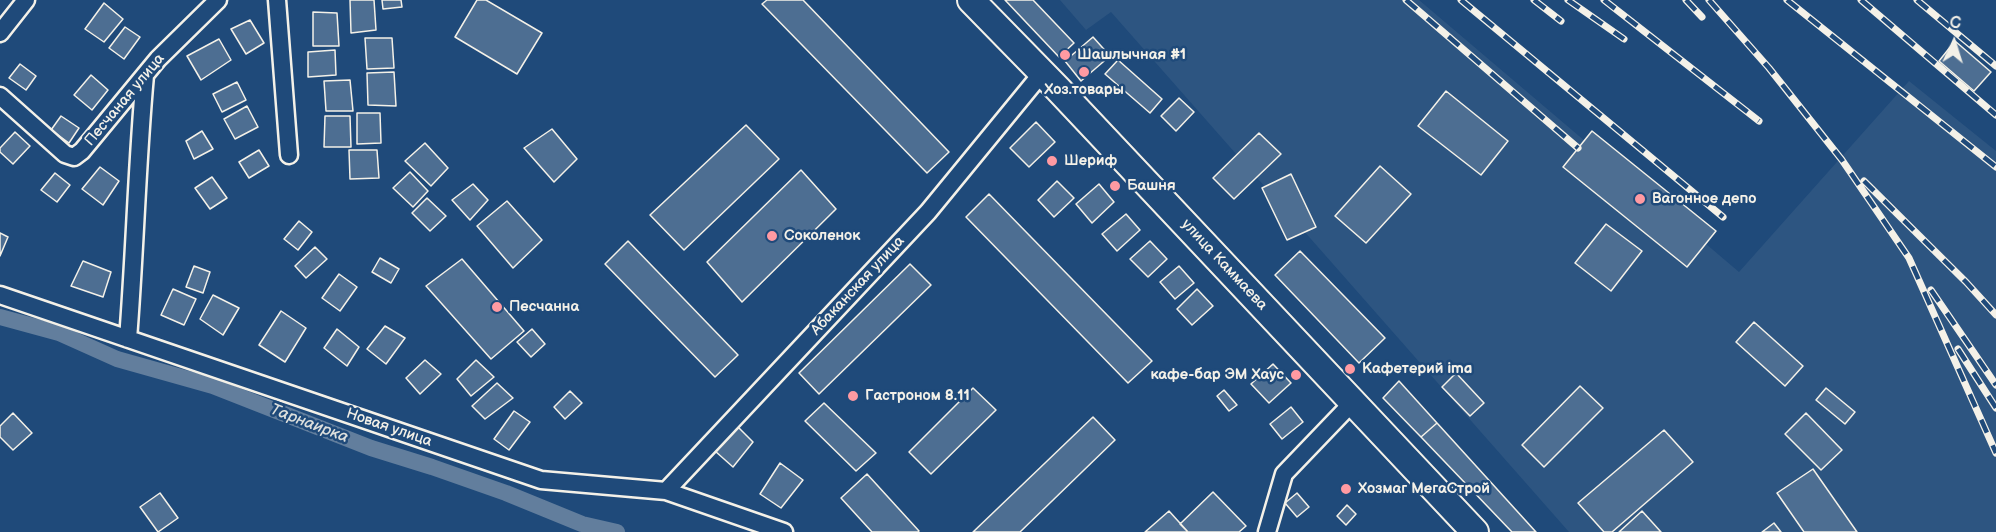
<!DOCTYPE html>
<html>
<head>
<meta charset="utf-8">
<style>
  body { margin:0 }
  #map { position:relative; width:1996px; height:532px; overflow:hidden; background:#1f4a7a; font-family:"Balsamiq Sans",sans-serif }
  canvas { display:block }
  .north { position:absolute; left:1924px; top:12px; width:60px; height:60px; -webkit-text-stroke:4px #1f4a7a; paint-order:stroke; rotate:4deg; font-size:16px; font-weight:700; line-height:24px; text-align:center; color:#f4f1e8 }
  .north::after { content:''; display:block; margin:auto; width:21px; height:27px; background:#f4f1e8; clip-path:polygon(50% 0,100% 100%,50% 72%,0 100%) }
</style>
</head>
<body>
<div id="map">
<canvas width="1996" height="532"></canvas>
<div class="north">С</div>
</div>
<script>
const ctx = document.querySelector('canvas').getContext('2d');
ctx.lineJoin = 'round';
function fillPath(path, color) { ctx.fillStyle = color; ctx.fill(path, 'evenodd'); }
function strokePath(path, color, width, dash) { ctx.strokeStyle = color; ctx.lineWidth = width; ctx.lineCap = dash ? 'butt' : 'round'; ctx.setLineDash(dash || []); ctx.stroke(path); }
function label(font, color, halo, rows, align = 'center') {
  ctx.font = font + ' "Balsamiq Sans",sans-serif'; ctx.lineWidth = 5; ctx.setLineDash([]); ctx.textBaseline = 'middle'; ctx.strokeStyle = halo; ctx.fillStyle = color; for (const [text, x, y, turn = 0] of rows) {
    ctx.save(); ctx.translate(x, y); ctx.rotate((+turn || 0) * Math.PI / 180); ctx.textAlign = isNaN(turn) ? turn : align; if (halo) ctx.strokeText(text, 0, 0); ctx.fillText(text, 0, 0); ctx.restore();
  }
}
const built = new Path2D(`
  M1060 0H1419L1739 272 1909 81 1996 151V532H1569L1111 12 1086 30Z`);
const canal = new Path2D(`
  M0 317 59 333 117 359 213 386 371 448 432 467 506 493 582 524 617 532`);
const building = new Path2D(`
  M350 0H374L376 30 351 33Z
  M382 0H401L402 7 383 9Z
  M477 0H486L542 33 517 74 455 37Z
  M767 0H803L949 152 927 173 762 4Z
  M1005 0H1033L1074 43 1059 57Z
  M104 3 123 19 104 42 85 29Z
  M313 12 337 13 339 46H313Z
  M250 20 264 43 246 54 231 29Z
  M125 27 140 37 124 59 109 48Z
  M1093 37 1110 56 1081 81 1065 61Z
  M365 38H392L394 68 367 69Z
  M219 39 231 60 201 80 187 56Z
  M1955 41 1991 72 1974 91 1939 61Z
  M335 50 336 75 308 77V52Z
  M1118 60 1162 99 1150 113 1105 74Z
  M20 64 36 76 26 90 9 78Z
  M394 72 396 106 368 105 367 73Z
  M91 75 108 90 92 110 74 95Z
  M350 80 353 111H326L324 81Z
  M237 82 246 100 222 112 213 94Z
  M1446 91 1508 141 1481 175 1418 126Z
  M1179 98 1194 112 1176 131 1161 116Z
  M247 106 258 127 235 139 224 119Z
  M357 113H380L381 143 357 144Z
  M61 116 79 128 69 143 51 130Z
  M325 116H350L351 147H324Z
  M1036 122 1055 142 1029 167 1010 148Z
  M746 125 779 159 684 250 650 215Z
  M552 129 577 159 554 182 524 148Z
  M202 131 213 149 194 159 186 141Z
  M1592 131 1716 231 1687 267 1563 167Z
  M15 132 30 146 13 164 0 152V148Z
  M1259 133 1281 154 1234 199 1213 178Z
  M425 143 448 168 431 186 405 161Z
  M259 150 269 166 249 178 239 162Z
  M349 150H377L379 178 350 179Z
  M1380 166 1411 194 1366 243 1335 216Z
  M100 167 119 181 103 205 82 189Z
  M801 170 836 209 742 302 707 262Z
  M410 172 428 191 413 207 393 188Z
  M55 173 70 185 57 202 41 190Z
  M1291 174 1316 227 1287 240 1262 188Z
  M212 177 227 198 210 209 195 188Z
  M1057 181 1074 198 1054 217 1038 200Z
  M473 184 488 200 470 220 452 200Z
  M1099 184 1114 202 1092 223 1076 204Z
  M989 194 1152 361 1128 383 966 217Z
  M427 198 446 216 430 231 412 213Z
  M507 201 542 240 513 268 477 226Z
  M1126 214 1140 230 1117 251 1102 234Z
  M299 221 312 232 298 250 284 239Z
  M1606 224 1642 251 1611 291 1575 263Z
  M0 233 8 237 0 256Z
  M628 241 738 355 715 377 605 264Z
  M1150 241 1167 259 1148 277 1130 259Z
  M315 247 327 259 306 278 295 266Z
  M1300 251 1385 338 1359 363 1275 275Z
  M380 258 399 269 391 283 372 272Z
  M462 259 524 331 491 359 426 286Z
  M83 261 111 272 103 297 71 286Z
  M910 264 931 285 819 394 799 373Z
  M194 266 210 272 203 293 186 287Z
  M1179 266 1194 283 1175 299 1160 282Z
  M339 274 357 287 340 311 322 298Z
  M173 289 196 299 184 325 161 315Z
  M1197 289 1213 306 1192 325 1177 309Z
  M213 295 239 308 223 335 200 319Z
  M281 311 306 328 285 362 259 345Z
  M1754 322 1803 366 1785 386 1736 342Z
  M385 326 405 338 386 364 367 349Z
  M337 329 359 347 347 366 324 348Z
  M532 329 545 344 531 357 517 342Z
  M425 360 441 374 420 394 406 378Z
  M476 360 494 377 471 396 457 379Z
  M1273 364 1291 383 1269 403 1251 384Z
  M1456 373 1484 403 1470 416 1442 387Z
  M1399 381 1437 423 1421 437 1383 398Z
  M497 383 513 398 485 419 472 406Z
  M1580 386 1603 408 1544 467 1522 445Z
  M973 388 996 410 931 474 909 452Z
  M1826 388 1855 412 1845 424 1816 400Z
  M1224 390 1237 405 1229 411 1217 396Z
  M570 391 582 403 565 419 554 407Z
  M824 403 876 453 856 471 805 421Z
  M1291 407 1303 422 1282 439 1270 424Z
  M514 411 530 422 509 450 494 439Z
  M13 413 32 433 13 450 0 437V426Z
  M1806 413 1842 450 1821 470 1785 434Z
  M1093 417 1115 440 1020 532H973Z
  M1437 423 1536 532H1512L1421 437Z
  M738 427 753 442 733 467 715 451Z
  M1664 430 1693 462 1612 532H1604L1578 503Z
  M780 463 803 480 781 508 760 494Z
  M1813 469 1857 532H1804L1777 493Z
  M867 474 919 531 918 532H872L841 498Z
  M1213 492 1246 526 1239 532H1188L1180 524Z
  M160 493 178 518 158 532 140 507Z
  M1297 493 1309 507 1297 517 1285 503Z
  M1347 505 1356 514 1346 525 1337 516Z
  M1169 511 1188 532H1145Z
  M1642 511 1661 532H1619Z
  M1774 523 1781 532H1762Z`);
const street = new Path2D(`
  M277 0 289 155
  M0 33 26 0
  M0 96 65 154 74 157 82 151 158 59 218 0
  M0 295 541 480 666 491 784 532
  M128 339C135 251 137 162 145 75
  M666 491 928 212 1042 73
  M1267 532 1284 474 1353 402`);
const primary = new Path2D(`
  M971 0 1058 89 1475 532`);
const rail = new Path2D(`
  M1406 0 1578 148
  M1461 0 1723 217
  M1534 0 1561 21
  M1568 0 1624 39
  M1604 0 1759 121
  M1686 0 1702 17
  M1709 0 1769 68 1842 160 1909 258 1996 453
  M1787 0 1996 167
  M1861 0 1996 115
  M1917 0 1996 66
  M1864 181 1966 282 1996 315
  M1931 290 1996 385
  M1958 349 1996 408`);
const markers = [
  [1065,55,6,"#ff9aa2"],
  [1084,72,6,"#ff9aa2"],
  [1052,161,6,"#ff9aa2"],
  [1115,186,6,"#ff9aa2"],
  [1640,199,6,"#ff9aa2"],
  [772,236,6,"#ff9aa2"],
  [497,307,6,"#ff9aa2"],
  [1350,369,6,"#ff9aa2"],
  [1296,375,6,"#ff9aa2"],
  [853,396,6,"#ff9aa2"],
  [1346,489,6,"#ff9aa2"]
];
const poiNames = [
  ["Шашлычная #1",1077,55],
  ["Хоз.товары",1084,90,"center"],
  ["Шериф",1064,161],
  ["Башня",1127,186],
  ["Вагонное депо",1652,199],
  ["Соколенок",784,236],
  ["Песчанна",509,307],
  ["Кафетерий ima",1362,369],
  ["кафе-бар ЭМ Хаус",1284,375,"right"],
  ["Гастроном 8.11",865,396],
  ["Хозмаг МегаСтрой",1358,489]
];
const streetNames = [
  ["Песчаная улица",125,100,-50],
  ["улица Каммаева",1224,265,47],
  ["Абаканская улица",858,286,-47],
  ["Новая улица",389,428,19]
];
const waterNames = [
  ["Тарнаирка",309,424,21]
];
fillPath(built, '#2d5581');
strokePath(canal, '#627e9d', 16);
fillPath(building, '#4d6e92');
strokePath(building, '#f4f1e8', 1.5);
strokePath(street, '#f4f1e8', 21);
strokePath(primary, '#f4f1e8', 30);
strokePath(street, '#1f4a7a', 16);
strokePath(primary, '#1f4a7a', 26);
strokePath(rail, '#f4f1e8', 7);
strokePath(rail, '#1f4a7a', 4.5, [14]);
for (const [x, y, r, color] of markers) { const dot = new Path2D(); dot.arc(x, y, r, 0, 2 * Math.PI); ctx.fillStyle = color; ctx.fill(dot); strokePath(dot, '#1f4a7a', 2); }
label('bold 15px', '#f4f1e8', '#1f4a7a', poiNames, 'left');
label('15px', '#f4f1e8', '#1f4a7a', streetNames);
label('italic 16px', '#dee0dd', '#1f4a7a', waterNames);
</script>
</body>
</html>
